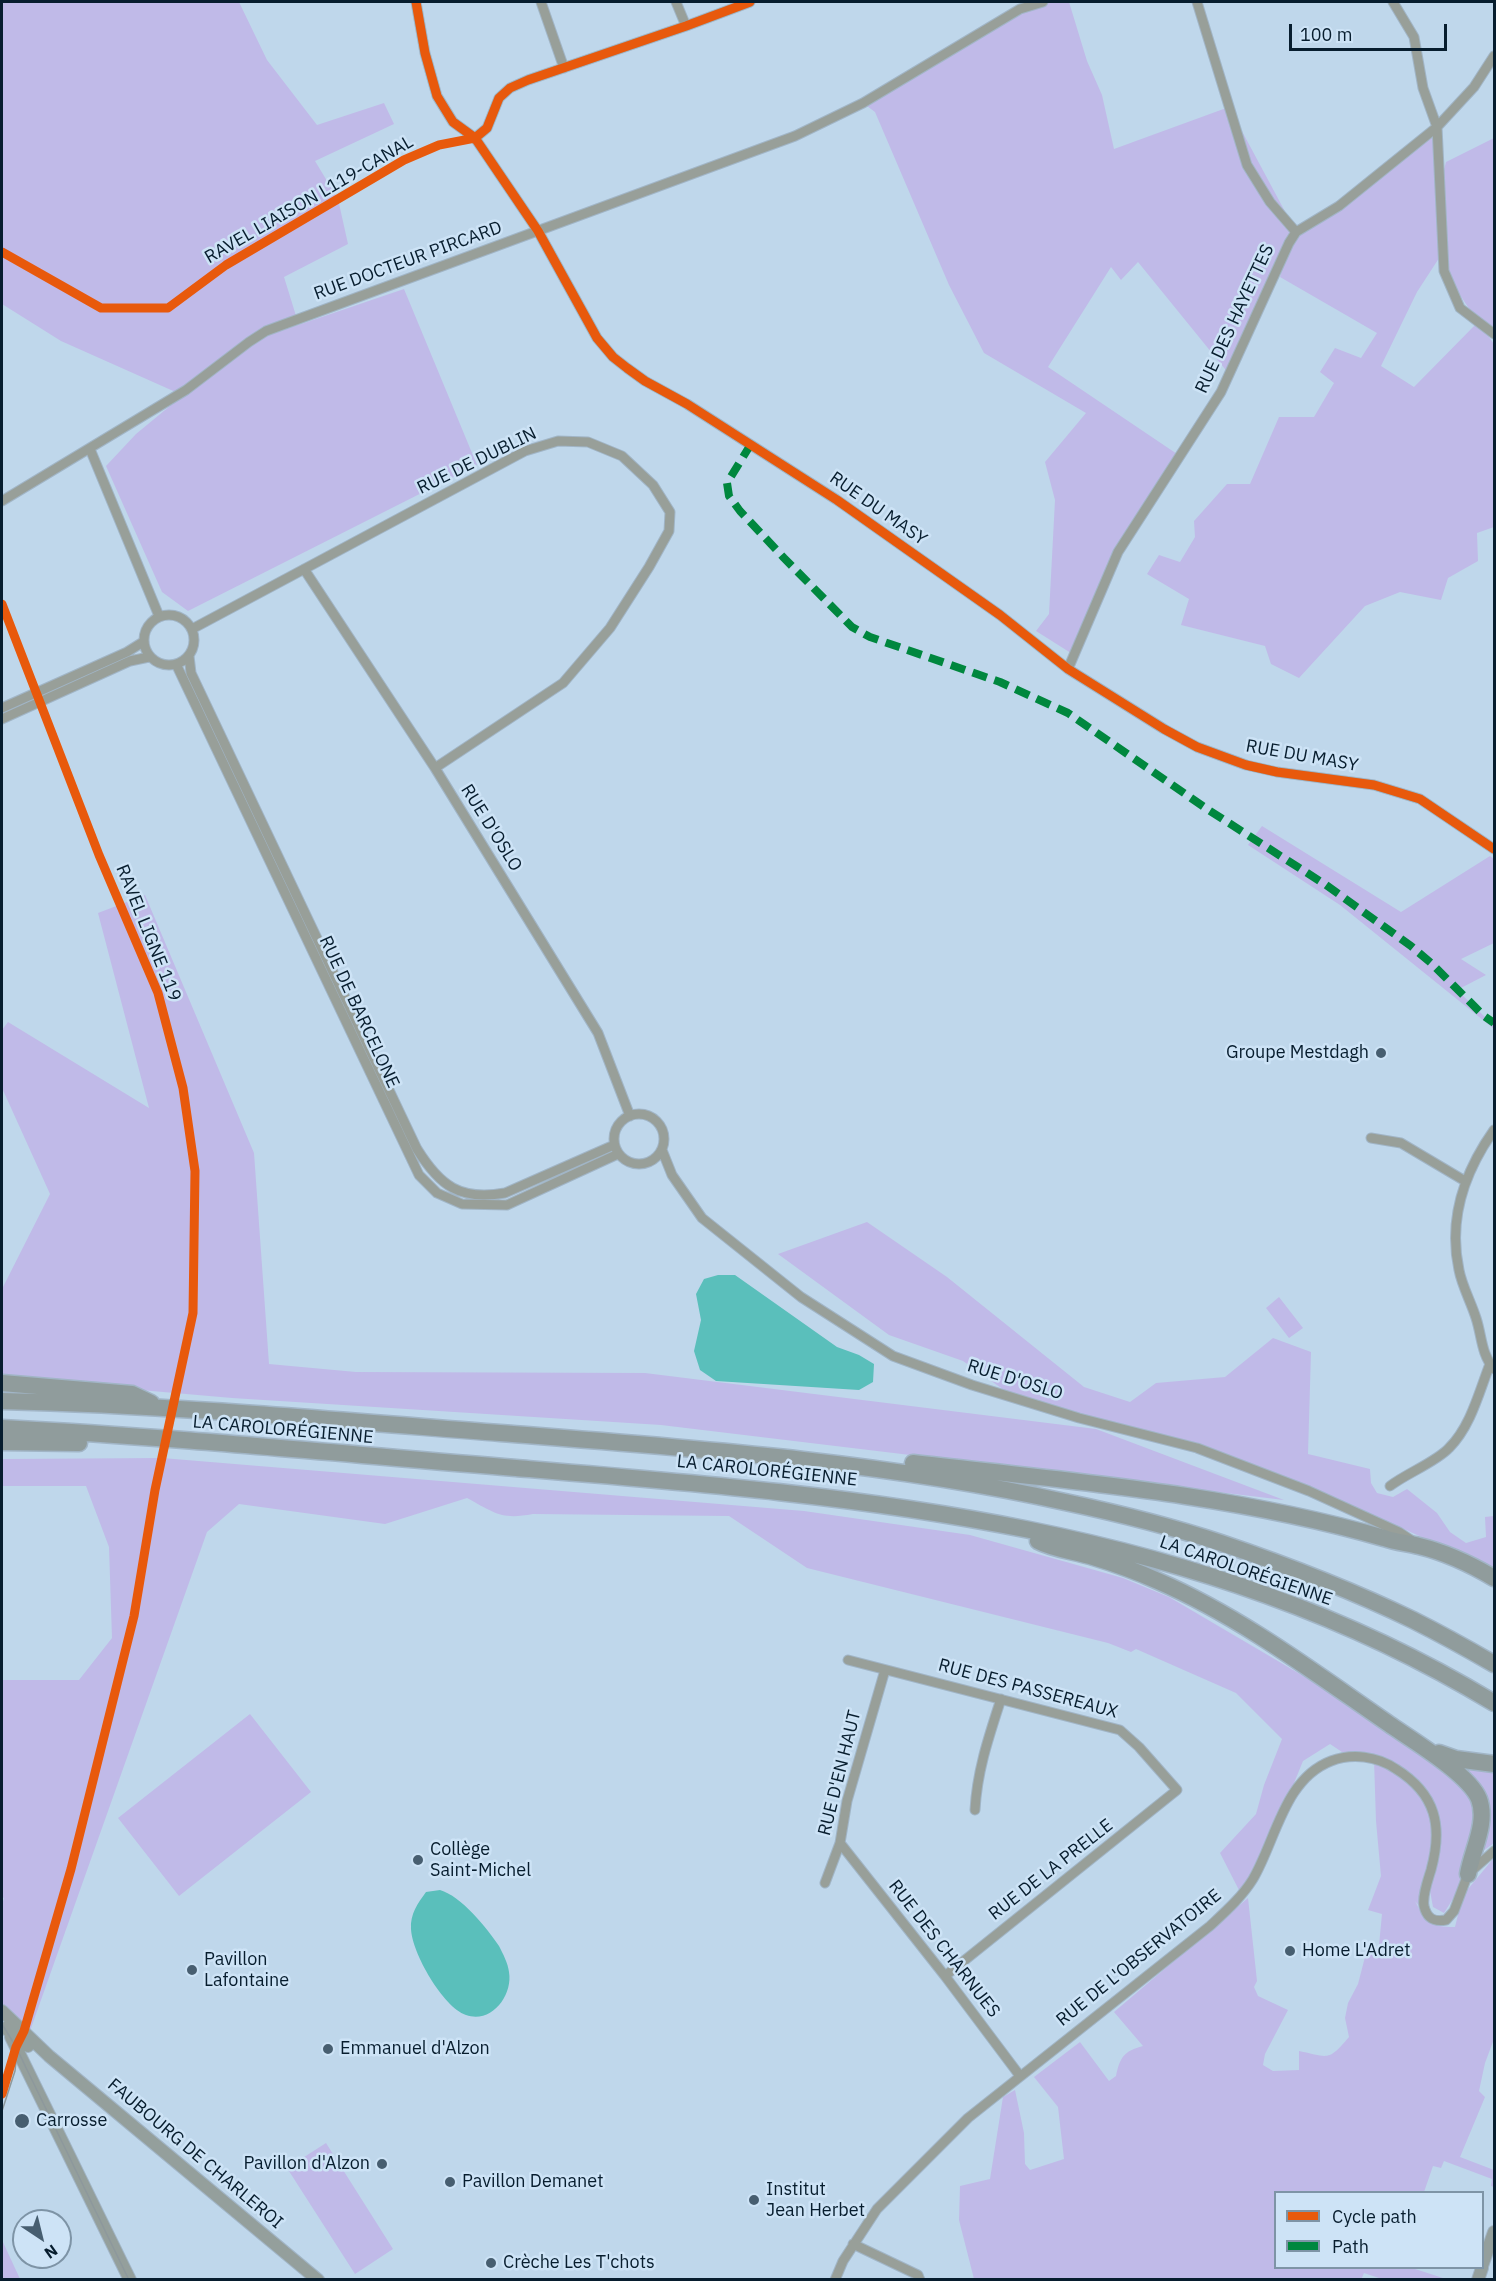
<!DOCTYPE html>
<html>
<head>
<meta charset="utf-8">
<style>
  body { margin:0 }
  #map { position:relative; width:1496px; height:2281px; overflow:hidden; background:#bfd7eb; font-family:"IBM Plex Sans",sans-serif }
  canvas { display:block }
  .frame { position:absolute; inset:0; border:3px solid #071d2e; pointer-events:none }
  .legend { position:absolute; left:1274px; top:2191px; width:210px; height:78px; box-sizing:border-box; background:#cde3f6; border:2px solid #7e94a6; margin:0; padding:8px 10px; list-style:none; font-size:18px; color:#071d2e }
  .legend li { display:flex; align-items:center; gap:12px; height:30px }
  .legend b { width:30px; border:2px solid #7e94a6 }
  .north { position:absolute; left:12px; top:2209px; width:60px; height:60px; box-sizing:border-box; background:#cde3f6; border:2px solid #7e94a6; border-radius:50%; rotate:145deg; font-size:16px; font-weight:700; line-height:24px; text-align:center; color:#071d2e }
  .north::after { content:''; display:block; margin:auto; width:21px; height:27px; background:#475e70; clip-path:polygon(50% 0,100% 100%,50% 72%,0 100%) }
  .scale { position:absolute; left:1289px; top:24px; width:158px; height:27px; box-sizing:border-box; border:3px solid #071d2e; border-top:0; padding-left:8px; font-size:18px; line-height:21px; white-space:nowrap; color:#071d2e; -webkit-text-stroke:4px #cde3f6; paint-order:stroke }
</style>
</head>
<body>
<div id="map">
<canvas width="1496" height="2281"></canvas>
<div class="frame"></div>
<ul class="legend">
<li><b style="height:8px;background:#e8590c"></b>Cycle path</li>
<li><b style="height:8px;background:#00873e"></b>Path</li>
</ul>
<div class="north">N</div>
<div class="scale">100 m</div>
</div>
<script>
const ctx = document.querySelector('canvas').getContext('2d');
ctx.lineJoin = 'round';
function fillPath(path, color) { ctx.fillStyle = color; ctx.fill(path, 'evenodd'); }
function strokePath(path, color, width, dash) { ctx.strokeStyle = color; ctx.lineWidth = width; ctx.lineCap = dash ? 'butt' : 'round'; ctx.setLineDash(dash || []); ctx.stroke(path); }
function label(font, color, halo, rows, align = 'center') {
  ctx.font = font + ' "IBM Plex Sans",sans-serif'; ctx.lineWidth = 5; ctx.setLineDash([]); ctx.textBaseline = 'middle'; ctx.strokeStyle = halo; ctx.fillStyle = color; for (const [text, x, y, turn = 0] of rows) {
    ctx.save(); ctx.translate(x, y); ctx.rotate((+turn || 0) * Math.PI / 180); ctx.textAlign = isNaN(turn) ? turn : align; if (halo) ctx.strokeText(text, 0, 0); ctx.fillText(text, 0, 0); ctx.restore();
  }
}
const green = new Path2D(`
  M2 2H239L267 60 317 125 384 103 394 124 315 161 338 199 348 244 284 277 297 319 257 339 404 289 477 465 188 611 162 592 106 466 136 434 199 382 180 394 61 341 2 304Z
  M1043 2H1069L1087 61 1102 95 1114 149 1229 107 1296 232 1437 127 1440 185 1446 162 1494 138V338L1481 326 1494 344V527L1477 533 1478 561 1448 578 1441 600 1400 592 1365 606 1299 678 1271 664 1265 646 1181 625 1189 599 1147 574 1159 555 1180 562 1195 537 1194 521 1227 484H1250L1279 417H1314L1334 383 1320 372 1335 348 1361 358 1377 333 1280 277 1285 258 1229 374 1138 262 1121 280 1111 267 1048 367 1180 456 1113 563 1074 655 1036 631 1049 614 1055 500 1045 462 1086 413 984 353 949 285 875 112 863 103 1020 9ZM1443 252 1444 271 1478 322 1414 387 1381 366 1417 292Z
  M1262 826 1401 912 1490 856 1494 859V943L1461 959 1486 975 1457 990 1484 1016 1494 1023V1029L1340 905 1248 845Z
  M145 895 254 1153 269 1364 356 1372 645 1373 1096 1429 1284 1500 661 1425 232 1398 2 1378V1289L50 1194 2 1088V1030L8 1022 149 1108 98 913Z
  M867 1222 947 1277 1084 1387 1130 1402 1156 1383 1225 1377 1273 1338 1311 1352 1308 1454 1370 1469 1371 1483 1377 1493 1393 1497 1407 1489 1437 1513 1450 1532 1466 1543 1486 1537 1485 1517 1494 1516V1570L1351 1505 1178 1443 1004 1390 963 1361 889 1335 778 1254Z
  M1279 1297 1303 1328 1289 1338 1266 1308Z
  M162 1458 804 1511 970 1535 1123 1578 1169 1597 1419 1744 1479 1799 1463 1883 1444 1913 1433 1907 1430 1891 1428 1917 1415 1901C1426 1922 1431 1927 1455 1927L1463 1895 1493 1859 1494 1860V2039L1485 2063 1479 2091 1485 2097 1460 2157 1494 2170V2187L1491 2186 1492 2179 1444 2161 1441 2168 1433 2166 1424 2192H1276V2268H1412L1446 2279H1382L1364 2273 1361 2280 974 2279 959 2220 960 2186 990 2179 1003 2097 1015 2090 1024 2133 1025 2164 1030 2170 1064 2159 1058 2107 1034 2077 1080 2042 1109 2081 1116 2076C1120 2057 1124 2051 1143 2046L1114 2012 1248 1898 1257 1981 1254 1987 1258 1996 1288 2010 1265 2054 1263 2065 1273 2071 1299 2070V2051C1329 2057 1328 2062 1349 2037L1345 2018 1348 2003 1358 1984 1365 1957 1379 1945 1382 1914 1368 1910 1381 1876 1376 1821 1374 1760 1342 1752 1330 1744 1303 1761 1268 1847 1241 1894 1220 1853 1256 1814 1264 1785 1282 1739 1236 1693 1136 1649 1131 1652 1108 1643 807 1568 729 1516 533 1514C501 1520 495 1513 467 1498L385 1524 239 1504 207 1532 30 2031 2 2007V1905L4 1898 2 1897V1680H79L112 1638 109 1547 86 1486H2V1459Z
  M250 1714 311 1792 179 1896 118 1818Z
  M1459 1769 1494 1771V1843L1476 1856 1484 1836Z
  M326 2143 393 2249 355 2274 287 2168Z
  M2 2240 20 2279H2Z`);
const water = new Path2D(`
  M718 1275H735L837 1347 859 1355 874 1364 873 1382 859 1390 716 1381 700 1370 694 1351 701 1320 696 1294 704 1279Z
  M440 1890C461 1896 487 1928 499 1946 503 1954 508 1963 509 1972 513 1996 491 2024 466 2015 443 2007 412 1953 411 1929 410 1914 418 1903 426 1892Z`);
const street = new Path2D(`
  M416 2 425 53 437 96 453 122 475 138 538 231 597 338 613 357 627 368 645 381 687 404 837 500 1000 615 1068 669 1164 729 1197 747 1246 765 1277 772 1374 785 1420 799 1494 849
  M541 2 564 68
  M676 2 686 26
  M1197 2 1247 165 1270 202 1296 232
  M1494 56 1474 87 1437 127 1444 271 1460 308 1494 334
  M475 138 487 128 499 98 510 88 528 80 686 26 750 2
  M90 449 159 616
  M2 501 186 390 249 342 266 331 795 136 863 103 1020 9 1043 2
  M304 569 435 768 598 1033 630 1116
  M144 640a25 25 0 1 1 50 0a25 25 0 1 1-50 0Z
  M192 629 525 451 558 441 588 442 622 456 653 485 670 512 669 531 649 567 610 628 563 683 435 768
  M189 656 191 673 417 1149C440 1186 460 1201 505 1193L614 1145
  M176 664 419 1175 437 1193 462 1204 507 1205 618 1154
  M1068 669 1118 552 1221 392 1289 243 1296 232 1339 206 1437 127 1423 88 1414 37 1393 2
  M2 708 127 652 143 642
  M2 719 130 661 149 657
  M614 1139a25 25 0 1 1 50 0a25 25 0 1 1-50 0Z
  M1494 1130C1465 1171 1448 1219 1459 1270 1462 1286 1471 1302 1476 1318 1482 1336 1481 1354 1494 1369
  M1371 1138 1401 1143 1465 1181
  M662 1150 672 1175 702 1218 801 1297 893 1356 972 1385 1079 1418 1197 1448 1309 1491 1399 1532 1411 1540
  M1390 1486C1407 1473 1436 1462 1449 1448 1471 1426 1479 1392 1490 1364
  M848 1660 1120 1730 1139 1747 1177 1790 945 1976
  M975 1810C977 1771 989 1736 1001 1699
  M840 1843 945 1976 1020 2076
  M825 1883 840 1843 847 1801 885 1670
  M853 2244 918 2275 920 2280
  M835 2280 843 2261 877 2209 968 2118 1210 1926C1225 1912 1242 1897 1253 1879 1276 1840 1284 1779 1331 1761 1352 1753 1377 1756 1396 1769 1436 1794 1443 1826 1431 1870 1428 1880 1422 1896 1424 1906 1427 1919 1434 1922 1446 1920L1454 1911 1468 1874 1494 1851`);
const secondary = new Path2D(`
  M2 2011 49 2056 318 2280
  M5 2028 28 2046
  M11 2037 130 2280
  M1482 2266 1494 2232
  M1478 2280 1482 2268`);
const highway = new Path2D(`
  M2 1383 132 1394 151 1403
  M2 1401C168 1405 334 1420 500 1433 689 1448 879 1461 1065 1502 1117 1513 1170 1526 1221 1543 1286 1565 1351 1590 1413 1620 1441 1634 1468 1649 1494 1664
  M2 1428C173 1437 345 1454 516 1468 855 1496 1196 1522 1494 1703
  M2 1442 79 1443
  M913 1463C1070 1481 1231 1494 1384 1538 1395 1542 1407 1543 1419 1546 1444 1552 1472 1565 1494 1578
  M1038 1541C1053 1549 1073 1551 1090 1556 1113 1563 1136 1571 1158 1581 1241 1617 1315 1673 1389 1724 1412 1740 1469 1774 1479 1799 1488 1823 1472 1850 1468 1874
  M1439 1753 1456 1759 1494 1764`);
const tram = new Path2D(`
  M2 2024 16 2047 129 2280
  M2 2111 15 2071 17 2051`);
const quiet = new Path2D(`
  M751 444 727 483 729 496 740 511 784 558 852 627 870 637 1000 682 1068 713 1207 809 1326 885 1411 946 1431 963 1484 1016 1494 1023`);
const cycleway = new Path2D(`
  M416 2 425 53 437 96 453 122 475 138 538 231 597 338 613 357 627 368 645 381 687 404 837 500 1000 615 1068 669 1164 729 1197 747 1246 765 1277 772 1374 785 1420 799 1494 849
  M2 252 101 308H168L226 265 404 160 439 145 475 138 487 128 499 98 510 88 528 80 686 26 750 2
  M2 604 99 855 158 993 183 1088 195 1171 193 1313 155 1490 134 1616 71 1869 24 2031 16 2047 2 2094`);
const markers = [
  [1381,1053,6,"#475e70"],
  [418,1860,6,"#475e70"],
  [1290,1951,6,"#475e70"],
  [192,1970,6,"#475e70"],
  [328,2049,6,"#475e70"],
  [22,2121,8,"#475e70"],
  [382,2164,6,"#475e70"],
  [450,2182,6,"#475e70"],
  [754,2200,6,"#475e70"],
  [491,2263,6,"#475e70"]
];
const streetNames = [
  ["RAVEL LIAISON L119-CANAL",309,200,-30],
  ["RUE DOCTEUR PIRCARD",408,261,-20],
  ["RUE DES HAYETTES",1235,319,-65],
  ["RUE DE DUBLIN",477,461,-26],
  ["RUE DU MASY",878,509,35],
  ["RUE DU MASY",1302,756,10],
  ["RUE D'OSLO",491,828,58],
  ["RAVEL LIGNE 119",148,933,68],
  ["RUE DE BARCELONE",359,1012,65],
  ["RUE D'OSLO",1015,1380,17],
  ["LA CAROLORÉGIENNE",283,1430,5],
  ["LA CAROLORÉGIENNE",767,1471,6],
  ["LA CAROLORÉGIENNE",1246,1571,19],
  ["RUE DES PASSEREAUX",1028,1689,15],
  ["RUE D'EN HAUT",840,1773,-76],
  ["RUE DE LA PRELLE",1051,1870,-38],
  ["RUE DES CHARNUES",944,1949,52],
  ["RUE DE L'OBSERVATOIRE",1139,1958,-39],
  ["FAUBOURG DE CHARLEROI",195,2154,40]
];
const poiNames = [
  ["Groupe Mestdagh",1369,1053,"right"],
  ["Collège",430,1850],
  ["Saint-Michel",430,1871],
  ["Home L'Adret",1302,1951],
  ["Pavillon",204,1960],
  ["Lafontaine",204,1981],
  ["Emmanuel d'Alzon",340,2049],
  ["Carrosse",36,2121],
  ["Pavillon d'Alzon",370,2164,"right"],
  ["Pavillon Demanet",462,2182],
  ["Institut",766,2190],
  ["Jean Herbet",766,2211],
  ["Crèche Les T'chots",503,2263]
];
fillPath(green, '#c0bae8');
fillPath(water, '#5abfbb');
strokePath(street, '#a1b5c6', 11);
strokePath(secondary, '#a1b5c6', 14);
strokePath(highway, '#a1b5c6', 19);
strokePath(street, '#989f99', 9);
strokePath(secondary, '#949f9c', 12);
strokePath(highway, '#909c9c', 16);
strokePath(tram, '#8d989c', 1.5);
strokePath(quiet, '#00873e', 8, [15, 8]);
strokePath(cycleway, '#e8590c', 9);
for (const [x, y, r, color] of markers) { const dot = new Path2D(); dot.arc(x, y, r, 0, 2 * Math.PI); ctx.fillStyle = color; ctx.fill(dot); strokePath(dot, '#cde3f6', 2); }
label('18px', '#071d2e', '#cde3f6', streetNames);
label('18px', '#071d2e', '#cde3f6', poiNames, 'left');
</script>
</body>
</html>
